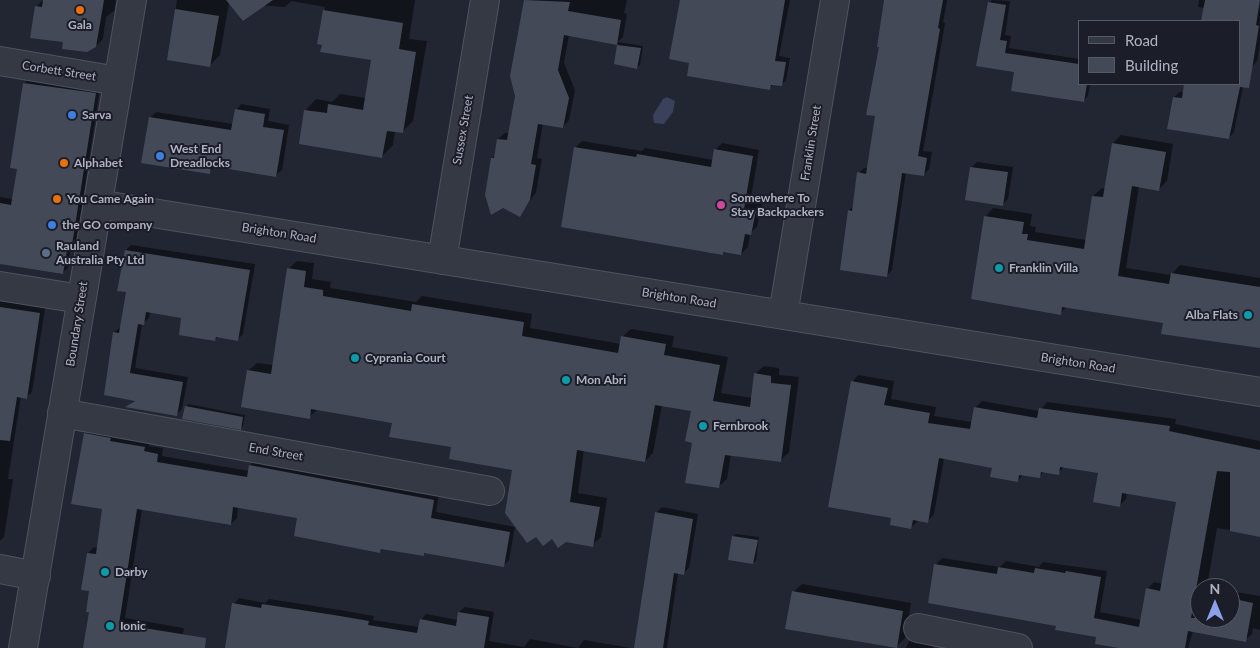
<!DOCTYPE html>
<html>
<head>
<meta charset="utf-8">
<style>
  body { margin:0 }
  #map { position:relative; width:1260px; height:648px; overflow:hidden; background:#222633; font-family:Lato,sans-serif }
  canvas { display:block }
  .legend { position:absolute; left:1078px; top:20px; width:162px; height:65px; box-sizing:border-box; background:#1b1e29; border:1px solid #565a66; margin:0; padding:6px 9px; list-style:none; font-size:15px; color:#afb3c1 }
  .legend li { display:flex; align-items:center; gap:10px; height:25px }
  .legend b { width:25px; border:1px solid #565a66 }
  .north { position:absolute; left:1190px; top:578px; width:50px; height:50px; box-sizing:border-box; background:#1b1e29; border:1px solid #565a66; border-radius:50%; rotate:0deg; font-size:14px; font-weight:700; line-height:20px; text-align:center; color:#afb3c1 }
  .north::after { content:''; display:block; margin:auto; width:18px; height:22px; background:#8c9fe9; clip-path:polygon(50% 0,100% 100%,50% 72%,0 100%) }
</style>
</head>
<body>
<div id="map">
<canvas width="1260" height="648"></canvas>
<ul class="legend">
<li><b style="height:6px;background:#353944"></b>Road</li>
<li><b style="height:14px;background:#444958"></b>Building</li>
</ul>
<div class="north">N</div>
</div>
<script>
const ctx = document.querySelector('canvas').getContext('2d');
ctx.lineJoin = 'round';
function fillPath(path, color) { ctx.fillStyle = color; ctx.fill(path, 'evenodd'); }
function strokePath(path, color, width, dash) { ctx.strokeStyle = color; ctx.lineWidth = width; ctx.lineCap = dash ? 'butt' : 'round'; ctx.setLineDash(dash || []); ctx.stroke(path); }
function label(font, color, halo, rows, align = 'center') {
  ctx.font = font + ' Lato,sans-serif'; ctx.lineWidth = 4; ctx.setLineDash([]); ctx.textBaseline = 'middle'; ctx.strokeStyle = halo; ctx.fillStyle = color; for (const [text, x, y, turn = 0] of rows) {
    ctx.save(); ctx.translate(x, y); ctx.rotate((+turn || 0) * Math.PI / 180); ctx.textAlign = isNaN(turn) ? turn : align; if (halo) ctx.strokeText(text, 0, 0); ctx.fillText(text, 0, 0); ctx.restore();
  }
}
const water = new Path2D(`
  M667 97 675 101 673 112 664 124 654 123 653 115 663 99Z`);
const shadow = new Path2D(`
  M43 0H116L114 11 106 17 103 39 96 46 64 41 36 7Z
  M177 0H415L409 39 427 41 413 121 402 132 395 131 393 145 382 156 306 110 316 99 332 102 340 94 366 98 372 59 319 43 325 7 291 1 285 7 229 3 220 55 209 66 168 59Z
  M526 0H627L624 13 627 14 623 37 618 42 643 46 640 65 637 67 615 63 618 44 569 35 564 63 575 90 569 120 563 127 543 123 537 158 542 159 536 192 520 216 492 158 496 155 498 139 505 133H510L516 96 512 76Z
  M694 0H790L779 56 790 58 786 80 781 85 774 84 769 89Z
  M884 0H947L943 23H945L923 151 932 152 929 169 923 175 906 172 892 270 887 275 849 210 854 206 859 173 864 168H868L877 115Z
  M992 0 1010 1 1005 35 1011 36 1009 48 1079 59V84H1090L1088 96 1083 101 1016 71 978 64 989 3Z
  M1199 0H1260V46L1257 61 1252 67 1247 66 1234 132 1229 138 1174 97 1180 92H1184L1185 84H1239V21H1202L1204 8 1198 7Z
  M29 78 100 88 77 238 71 244 68 268 62 273 0 263V197L13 199 18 168 24 84Z
  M241 104 270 109 268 121 289 125 282 170 276 175 215 166 209 173 150 118 156 112 233 124 236 110Z
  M1121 135 1173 144 1167 181 1159 189 1139 186 1126 268 1171 275 1180 265 1260 278V347L1164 322 1067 307 1060 313 985 217 993 208 1032 214 1030 226 1036 227 1035 232 1086 240 1093 196 1102 188 1105 189 1113 143Z
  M582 141 642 151 645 148 714 160 715 150 722 143 759 150 750 203 762 204 757 227 750 233 748 247 741 254 724 251 722 253 575 148Z
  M977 162 1013 167 1008 199 1002 205 972 167Z
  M131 245 255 264 243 334 237 340 218 336 215 340 183 317 150 312 149 318 142 324 135 368 188 377 182 409 176 415 128 406 135 400 105 394 114 332 121 327 128 291 126 250Z
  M297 261 314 263 312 279 331 282 330 288 416 302 422 296 532 314 530 328 621 344 622 337 631 329 674 336 672 347 728 357 721 393 752 398 755 374 764 366 779 368V375L799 377 789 452 781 460 731 454 727 479 718 487 694 442 692 410 662 405 653 453 645 461 584 450 578 493 607 498 601 537 592 545 514 468 393 422 318 409 309 417 248 371 257 363 274 365 288 269Z
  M0 301 45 308 32 392 26 397 21 396 8 479H13L4 537 0 541Z
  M858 375 894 381 891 399 936 407 934 416 972 422 975 408 982 401 1039 411 1047 402 1176 419 1175 424 1260 441V535L1217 528 1207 587 1214 588H1200V618H1230V591L1260 596V630L1253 628 1252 634 1245 640 1193 631 1188 648H1128L1098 636 1057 625 936 564 942 558 1000 567 1006 561 1039 567 1043 562 1107 571 1100 612 1142 620 1147 589 1154 582 1163 584 1177 501 1127 492 1126 499 1120 505 1099 472 1065 466 1058 473 1045 471 1039 477 1024 474 1017 481 993 467 944 458 934 514 928 521H918L911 527 892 517 852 382Z
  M188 404 245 415 243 426 241 428 186 407Z
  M91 428 150 442 149 446 163 448 162 456 249 471 250 465 256 460 439 495 436 512 515 527 509 560 503 566 426 552 423 555 383 548 380 552 299 517 238 506 237 518 231 524 142 509 125 618 184 628 181 648H97L91 611 88 553 94 547 98 548 104 508 86 434Z
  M662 507 698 514 689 568 683 573H678L667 648H635L656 513Z
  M736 534 759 537 756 561 753 563 729 559 734 536Z
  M802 584 911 603 905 638 896 647 793 592Z
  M239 598 265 603 269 599 340 610 374 616 373 620 419 627 421 620 426 614 458 620 459 612 465 607 494 612 489 641 524 647 530 639 578 648 584 640 631 648H226L234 604Z
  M909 641 934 646 933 648H906Z`);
const building = new Path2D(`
  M43 0H104L96 47 87 52 62 49 63 42 30 38 35 6 42 7Z
  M226 0H273L243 21Z
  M524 0 570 2 568 11 621 20 617 45 564 35 558 70 569 98 563 128 538 124 531 164 536 165 530 200 520 217 503 208 491 215 485 195 491 158H494L497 139 507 140 515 96 510 76Z
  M680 0H785L775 61 786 62 782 86 771 85 770 90 687 76 689 63 669 59Z
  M884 0H943L938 28 940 29 918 156 927 158 924 176 902 173 887 277 840 270 848 210 852 211 857 172 866 174 875 116 866 115 879 47H877Z
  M1205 0H1260L1256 25 1259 26 1249 88 1240 87 1229 139 1167 129 1173 97 1182 98 1184 84H1239V21H1201Z
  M988 2 1006 5 1000 40 1007 41 1005 53 1079 64V84H1087L1084 102 1011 91 1014 72 976 66Z
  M175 9 219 16 210 67 167 60Z
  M323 10 403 23 399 49 416 52 403 133 387 131 382 158 299 144 304 110 327 113 328 104 363 110 371 60 320 52 322 45 317 44Z
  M617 45 641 48 637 69 614 64Z
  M23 83 96 93 72 245 68 244 63 274 0 264V203L11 205 17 169 10 168Z
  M235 109 265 114 263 127 284 130 276 177 211 166 210 174 141 163 149 117 231 130Z
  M1112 143 1166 152 1159 191 1132 186 1118 276 1169 284 1171 273 1260 287V348L1161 334 1163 323 1062 307 1061 315 971 299 984 216 1024 222 1022 234H1028L1027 240 1084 249 1092 196 1103 197Z
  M574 147 636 157 637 154 711 167 714 149 753 156 744 209 756 211 751 235 745 234 741 255 723 252V255L561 227Z
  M970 167 1008 172 1003 206 965 200Z
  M125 250 250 270 238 341 216 337 215 341 179 335 181 318 146 312 144 325 138 324 130 373 183 382 177 416 125 407 135 401 104 395 113 332 119 333 126 292 117 291Z
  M287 268 306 271 304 287 323 290V296L411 311 412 304 524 322 522 336 618 353 621 336 666 344 664 355 720 365 713 401 750 407 754 373 771 376V383L791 385 781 462 725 455 719 488 685 483 692 443 685 441 691 411 655 405 645 462 577 450 570 502 600 507 593 547 566 542 558 548 552 539 543 546 536 537 527 543 505 513 512 470 449 459 451 447 389 437 392 423 311 409 310 419 241 407 247 370 271 374Z
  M0 307 40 313 27 399 17 397 10 441 0 440Z
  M851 381 888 388 884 405 930 413 928 423 970 429 974 407 1037 418 1039 408 1170 426 1169 431 1260 450V537L1230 531V472L1217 471 1191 618H1230V598L1253 603 1246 642 1188 631 1185 648H1119L1095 644 1096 637 1055 630 1056 626 928 603 934 564 997 574 998 567 1034 573 1035 568 1065 573 1066 571 1101 577 1094 618 1139 627 1146 588 1160 591 1176 502 1122 493 1120 507 1093 502 1098 473 1060 467 1059 475 1041 472 1040 478 1019 475 1018 482 990 477 992 468 939 458 928 523 913 520 911 529 890 525 891 518 828 507Z
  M185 406 243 417 241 430 182 419Z
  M84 433 111 438 110 441 145 447 144 451 158 454 157 462 247 477 249 465 434 500 431 518 510 532 504 567 424 553V556L381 549 380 553 294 536 297 518 233 507 231 525 137 509 119 624 206 638 205 648H83L89 612H86L89 591 81 590 87 553 96 554 102 509 71 504Z
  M655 512 693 519 684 575 674 573 663 648H634Z
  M732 536 758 540 753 564 728 560Z
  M792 591 903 611 897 648 785 629Z
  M232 603 261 608 262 604 334 615 369 621 368 625 417 633 420 619 456 626 458 612 489 617 484 648H225Z`);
const minor = new Path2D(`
  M0 61 118 81
  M97 204 1260 392
  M442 260 485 0
  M0 286 81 299
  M783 315 835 0
  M62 413 490 491
  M0 569 36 576
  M918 628 1018 648`);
const tertiary = new Path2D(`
  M23 648 132 0`);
const markers = [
  [80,10,5,"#e8710a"],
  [72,115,5,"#3f7fe0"],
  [160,156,5,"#3f7fe0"],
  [64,163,5,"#e8710a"],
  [57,199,5,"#e8710a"],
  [721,205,5,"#d1479c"],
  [52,225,5,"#3f7fe0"],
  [46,253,5,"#5c6f8a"],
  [999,268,5,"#0f9aa8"],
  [1248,315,5,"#0f9aa8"],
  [355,358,5,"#0f9aa8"],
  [566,380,5,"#0f9aa8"],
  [703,426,5,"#0f9aa8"],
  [105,572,5,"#0f9aa8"],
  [110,626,5,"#0f9aa8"]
];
const poiNames = [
  ["Gala",80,25,"center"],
  ["Sarva",82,115],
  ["West End",170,149],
  ["Dreadlocks",170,163],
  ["Alphabet",74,163],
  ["Somewhere To",731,198],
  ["Stay Backpackers",731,212],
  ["You Came Again",67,199],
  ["the GO company",62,225],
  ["Rauland",56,246],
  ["Australia Pty Ltd",56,260],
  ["Franklin Villa",1009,268],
  ["Alba Flats",1238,315,"right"],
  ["Cyprania Court",365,358],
  ["Mon Abri",576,380],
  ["Fernbrook",713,426],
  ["Darby",115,572],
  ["Ionic",120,626]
];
const streetNames = [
  ["Corbett Street",59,71,9],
  ["Sussex Street",463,130,-80],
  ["Franklin Street",811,143,-81],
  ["Brighton Road",279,233,9],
  ["Brighton Road",679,298,9],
  ["Boundary Street",77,324,-81],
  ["Brighton Road",1078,363,9],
  ["End Street",276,452,10]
];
fillPath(water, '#39415b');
fillPath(shadow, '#0007');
fillPath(building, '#444958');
strokePath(minor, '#4f535f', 30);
strokePath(tertiary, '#4f535f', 30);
strokePath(minor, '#353944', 28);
strokePath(tertiary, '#353944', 28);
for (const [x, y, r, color] of markers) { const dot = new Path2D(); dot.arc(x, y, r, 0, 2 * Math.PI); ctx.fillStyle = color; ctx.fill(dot); strokePath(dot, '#1b1e29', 2); }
label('bold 12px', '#afb3c1', '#1b1e29', poiNames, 'left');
label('12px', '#afb3c1', '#1b1e29', streetNames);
</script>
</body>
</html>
